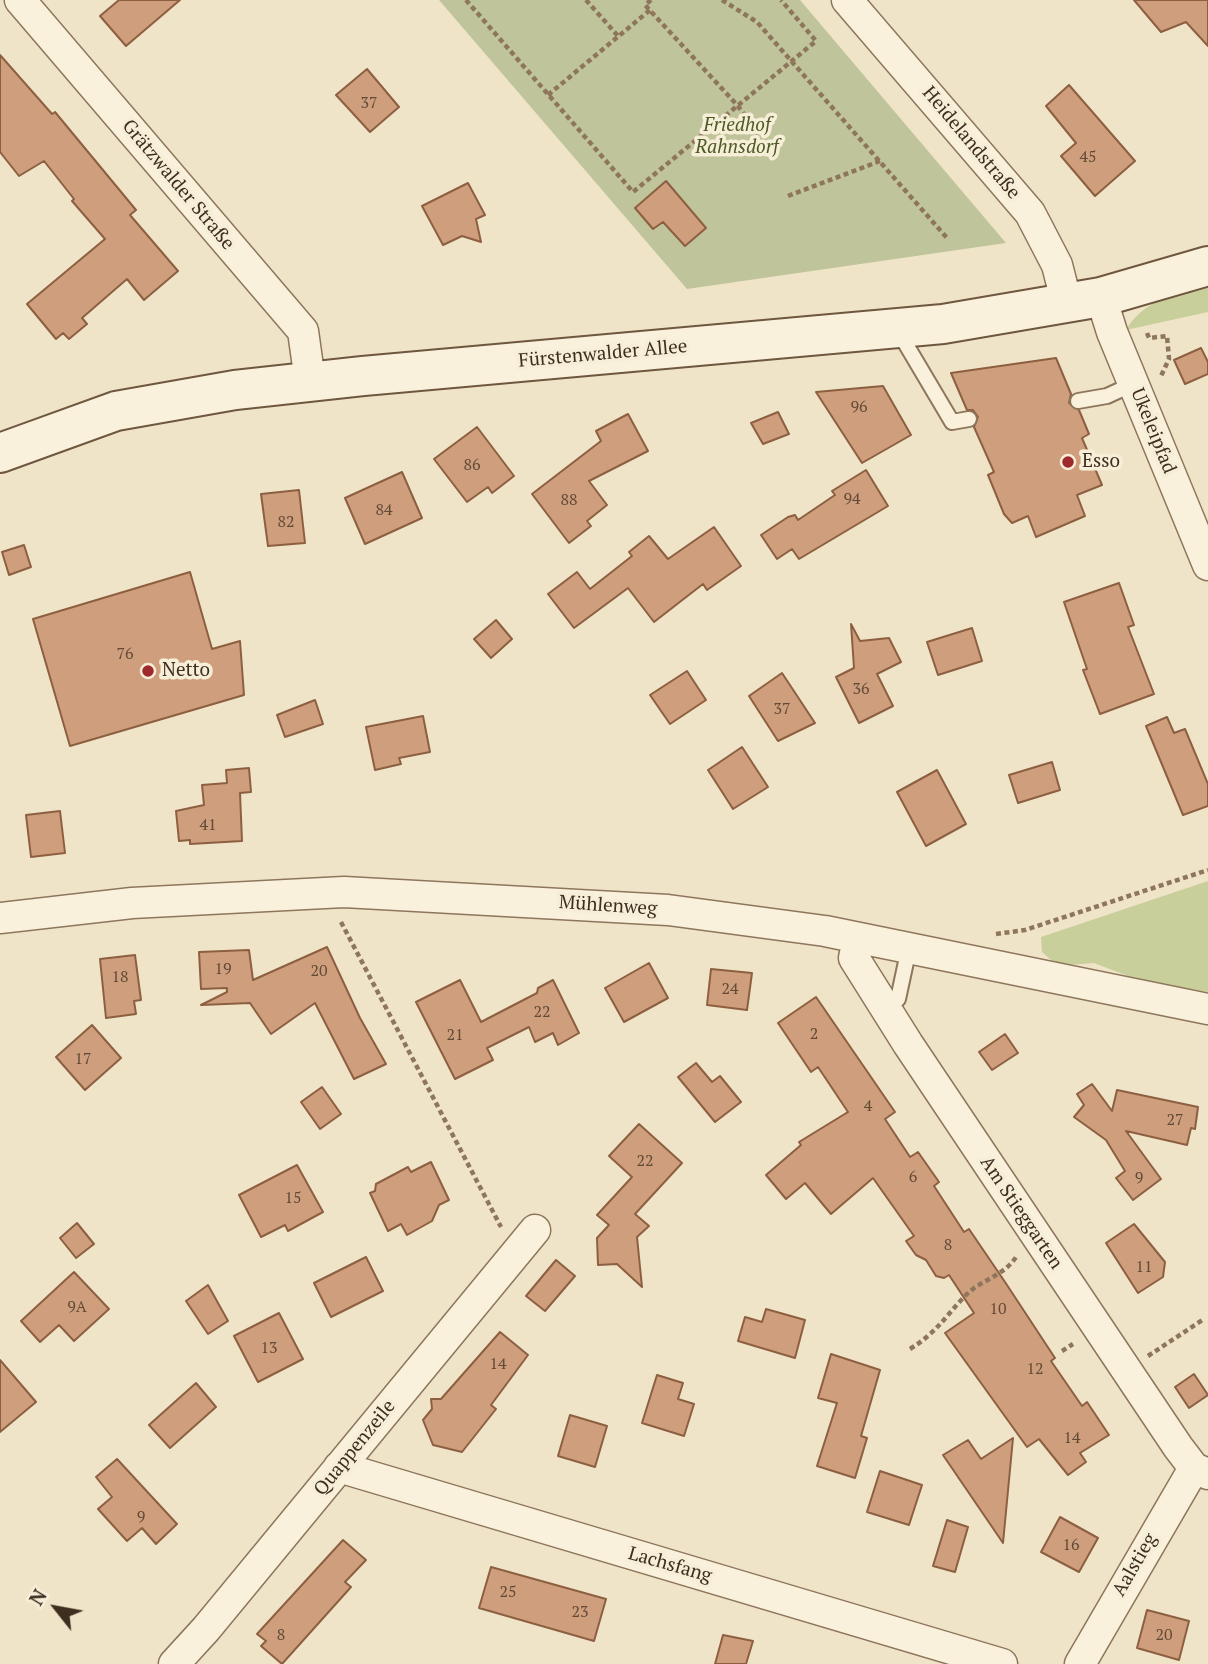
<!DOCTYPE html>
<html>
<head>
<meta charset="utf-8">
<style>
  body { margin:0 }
  #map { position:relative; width:1208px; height:1664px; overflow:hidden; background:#f0e4c8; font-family:"PT Serif",serif }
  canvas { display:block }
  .north { position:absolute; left:21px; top:1573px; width:70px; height:70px; -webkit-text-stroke:5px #f7eed8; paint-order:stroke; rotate:301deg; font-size:19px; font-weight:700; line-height:28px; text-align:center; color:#3d2e20 }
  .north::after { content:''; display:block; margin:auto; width:24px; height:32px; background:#3d2e20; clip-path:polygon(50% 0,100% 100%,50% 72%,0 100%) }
</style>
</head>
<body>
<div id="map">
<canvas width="1208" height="1664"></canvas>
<div class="north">N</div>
</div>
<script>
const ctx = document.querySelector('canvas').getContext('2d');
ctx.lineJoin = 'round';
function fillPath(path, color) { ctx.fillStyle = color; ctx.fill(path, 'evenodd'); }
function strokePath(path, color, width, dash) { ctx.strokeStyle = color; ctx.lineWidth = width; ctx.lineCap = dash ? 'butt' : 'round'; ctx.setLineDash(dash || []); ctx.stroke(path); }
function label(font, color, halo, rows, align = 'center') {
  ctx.font = font + ' "PT Serif",serif'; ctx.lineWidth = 7; ctx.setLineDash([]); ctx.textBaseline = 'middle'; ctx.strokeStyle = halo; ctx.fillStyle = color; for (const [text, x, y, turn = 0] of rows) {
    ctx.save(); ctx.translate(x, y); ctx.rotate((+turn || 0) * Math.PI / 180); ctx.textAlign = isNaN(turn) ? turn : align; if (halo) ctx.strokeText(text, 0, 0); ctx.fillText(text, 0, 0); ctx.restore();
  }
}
const green = new Path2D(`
  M1208 285V312L1126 330C1144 299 1176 295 1208 285Z
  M1208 881V992L1141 981 1094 963 1058 966 1042 952 1041 937Z`);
const cemetery = new Path2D(`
  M439 0H800L1006 243 687 289Z`);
const building = new Path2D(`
  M119 0H180L126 46 100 16Z
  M1134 0H1208V46L1186 22 1161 32Z
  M0 55 52 114 55 112 136 210 130 215 178 271 144 300 127 279 82 318 87 324 69 339 63 333 56 339 27 304 105 239 72 201 74 199 44 161 19 176 0 152Z
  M367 69 399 107 370 132 336 95Z
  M1069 85 1135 161 1095 196 1061 156 1076 143 1046 106Z
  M666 181 706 228 685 246 663 222 653 229 635 208Z
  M468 183 485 215 476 219 481 242 462 236 443 245 422 206Z
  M1201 348 1208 362V374L1185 384 1174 360Z
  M1056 358 1071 394 1069 403 1079 410 1089 434 1082 438 1102 485 1077 495 1085 516 1036 537 1028 516 1012 523 1004 514 988 475 994 472 974 427 978 417 973 410H967L951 373Z
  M883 386 911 435 862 463 816 392Z
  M778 412 789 434 763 444 751 423Z
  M628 414 648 451 589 481 607 505 587 521 591 526 569 543 532 494 601 441 596 431Z
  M477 427 514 476 492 493 488 487 467 502 434 459Z
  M866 470 888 506 799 559 792 549 777 559 761 535 788 517 795 515 798 520 835 495 832 491Z
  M402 472 422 518 365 544 345 498Z
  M299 490 305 543 268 546 261 494Z
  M714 527 741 566 707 590 703 584 654 622 628 588 574 628 548 594 577 572 590 589 632 556 629 552 649 536 668 559Z
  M24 545 31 567 9 575 2 552Z
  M190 572 212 649 240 641 244 695 70 746 33 619Z
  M1119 583 1134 625 1128 627 1154 694 1100 714 1083 670 1087 669 1064 602Z
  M496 620 512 639 491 658 474 639Z
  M851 624 860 641 889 638 901 662 877 674 893 706 859 723 836 677 854 668Z
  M972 628 982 661 938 675 927 642Z
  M687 671 706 700 670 724 650 695Z
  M782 673 815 723 778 741 749 696Z
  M315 700 323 724 285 737 277 715Z
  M423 716 430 752 399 758 401 764 375 770 366 727Z
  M1167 717 1174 733 1185 729 1208 784V806L1183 815 1146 726Z
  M742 747 768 787 733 809 708 770Z
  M1052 762 1060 790 1018 803 1009 775Z
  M249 768 251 792 240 793 242 841 190 844V840L179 841 176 811 204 805 202 785 227 783 226 770Z
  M937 770 966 824 926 846 897 792Z
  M60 811 65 853 31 857 26 815Z
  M327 947 360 1018 386 1064 354 1079 315 1003 271 1034 250 1003 201 1005 227 992V988L201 989 199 952 249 950 253 980Z
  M135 955 141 1000 134 1001 136 1014 106 1018 100 959Z
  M649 963 668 998 624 1022 605 988Z
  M711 969 752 973 747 1010 707 1005Z
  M460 980 481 1022 537 993 538 988 553 980 579 1033 558 1045 553 1033 535 1042 529 1027 487 1048 493 1060 455 1079 416 1002Z
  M816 997 895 1112 885 1119 910 1157 918 1152 939 1182 934 1186 964 1232 969 1229 1005 1282 1055 1358 1051 1361 1082 1406 1087 1402 1109 1435 1080 1453 1086 1462 1068 1475 1039 1439 1027 1447 945 1333 974 1313 949 1275 944 1278 936 1276 926 1260 916 1255 906 1241 914 1236 873 1178 831 1214 805 1183 786 1199 766 1175 801 1145 799 1142 848 1112 818 1067 811 1072 778 1023Z
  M92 1025 121 1058 85 1090 56 1057Z
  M1005 1034 1018 1053 992 1070 979 1052Z
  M696 1063 712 1082 720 1076 741 1102 715 1122 678 1077Z
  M1092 1084 1112 1111 1117 1090 1198 1107 1195 1129 1191 1128 1187 1145 1126 1131 1161 1179 1133 1200 1116 1178 1125 1171 1106 1140 1074 1117 1084 1105 1077 1094Z
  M322 1087 341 1114 320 1129 301 1102Z
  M639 1124 682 1163 635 1214 649 1226 637 1237 642 1287 617 1264 598 1265 597 1238 609 1225 597 1215 632 1177 609 1156Z
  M431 1162 449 1200 439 1205 432 1221 407 1235 401 1224 388 1231 370 1193 375 1191 376 1184 408 1167 411 1172Z
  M297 1165 323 1212 288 1231 285 1225 261 1237 239 1195Z
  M77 1223 94 1244 76 1258 60 1238Z
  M1134 1224 1165 1262 1163 1277 1138 1293 1106 1243Z
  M366 1257 383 1291 331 1317 314 1283Z
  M556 1260 575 1276 545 1311 526 1296Z
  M74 1272 109 1309 74 1341 59 1325 40 1342 21 1321Z
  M208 1285 228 1321 208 1334 186 1301Z
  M766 1309 805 1320 795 1358 738 1341 745 1317 762 1322Z
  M279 1313 303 1359 258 1382 234 1336Z
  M500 1332 528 1355 491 1405 496 1409 462 1452 433 1445 423 1420 432 1409 431 1399H441Z
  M831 1354 880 1370 861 1436 867 1438 855 1478 817 1466 837 1403 818 1398Z
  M0 1360 36 1402 0 1432Z
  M1194 1374 1208 1395 1189 1408 1175 1387Z
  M657 1375 683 1383 678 1399 694 1404 684 1436 642 1423Z
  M196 1383 216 1407 170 1448 149 1425Z
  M570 1415 607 1426 595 1467 558 1456Z
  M1013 1438 1003 1543 943 1455 968 1440 981 1459Z
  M117 1459 177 1524 156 1544 142 1528 127 1541 98 1509 112 1497 96 1477Z
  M880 1471 922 1485 909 1525 867 1512Z
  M1060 1517 1098 1538 1079 1572 1041 1552Z
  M947 1520 968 1527 955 1572 933 1566Z
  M343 1540 366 1560 345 1582 351 1587 282 1664 261 1646 266 1641 257 1634Z
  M491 1567 606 1599 594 1641 479 1608Z
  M1147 1610 1189 1621 1179 1660 1137 1648Z
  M723 1635 753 1641 746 1664H715Z`);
const path = new Path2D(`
  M466 0 633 192 816 41 781 0
  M586 0 618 36
  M651 0 645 5 738 106 758 134
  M722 0 757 22 947 238
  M548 95 650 10
  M788 196 880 161
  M1147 333 1149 338 1167 336 1169 359 1161 376
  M341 922 501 1227
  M996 934 1025 930 1208 870
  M910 1349C936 1333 945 1317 965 1296 980 1280 1004 1276 1016 1257
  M1062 1351 1073 1344
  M1148 1356 1204 1319`);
const lane = new Path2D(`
  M902 328 904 341 952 422 969 419
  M1078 401 1107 396 1133 384
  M885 1008 898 999 909 948`);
const street = new Path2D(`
  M20 0 303 331 310 381
  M847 0 1030 213 1057 265 1067 304
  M1101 297 1112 332 1208 565
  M0 918 132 903 344 892 668 910 825 931 1208 1009
  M858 939 854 958 908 1044 1178 1447 1194 1468 1208 1474
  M339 1467 1002 1664
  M174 1664 206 1629 535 1230
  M1080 1664 1194 1468`);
const secondary = new Path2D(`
  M0 453 116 411 235 390 363 376 943 324 1101 297 1208 266`);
const markers = [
  [1068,462,7,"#9e2a2b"],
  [148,671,7,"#9e2a2b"]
];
const numberNames = [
  ["37",369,103],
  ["45",1088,157],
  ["96",859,407],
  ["86",472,465],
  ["94",852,499],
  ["88",569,500],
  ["84",384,510],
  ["82",286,522],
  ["76",125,654],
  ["36",861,689],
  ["37",782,709],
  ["41",208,825],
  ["19",223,969],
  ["20",319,971],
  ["18",120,977],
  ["24",730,989],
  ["22",542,1012],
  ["2",814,1034],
  ["21",455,1035],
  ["17",83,1059],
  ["4",868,1106],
  ["27",1175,1120],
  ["22",645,1161],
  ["6",913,1177],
  ["9",1139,1178],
  ["15",293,1198],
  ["8",948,1245],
  ["11",1144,1267],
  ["9A",77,1307],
  ["10",998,1309],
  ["13",269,1348],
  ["14",498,1364],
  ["12",1035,1369],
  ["14",1072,1438],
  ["9",141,1517],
  ["16",1071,1545],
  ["25",508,1592],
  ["23",580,1612],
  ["8",281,1635],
  ["20",1164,1635]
];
const parkNames = [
  ["Friedhof",737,126],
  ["Rahnsdorf",737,148]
];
const streetNames = [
  ["Heidelandstraße",971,143,50],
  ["Grätzwalder Straße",178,185,50],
  ["Fürstenwalder Allee",603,354,-5],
  ["Ukeleipfad",1153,431,68],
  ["Mühlenweg",608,906,4],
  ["Am Stieggarten",1021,1213,56],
  ["Quappenzeile",355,1448,-51],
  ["Lachsfang",670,1565,16],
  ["Aalstieg",1135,1565,-60]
];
const poiNames = [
  ["Esso",1082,462],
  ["Netto",162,671]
];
fillPath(green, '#c9cf9b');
fillPath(cemetery, '#bfc49a');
fillPath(building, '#cf9f7d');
strokePath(building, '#8d5f41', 2);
strokePath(lane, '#8d765c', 18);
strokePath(street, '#8d765c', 33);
strokePath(secondary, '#6f573f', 42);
strokePath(path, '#8d765c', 4.5, [5, 3.5]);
strokePath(lane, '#faf1dc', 14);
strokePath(street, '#faf1dc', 30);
strokePath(secondary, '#faf1dc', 38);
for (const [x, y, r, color] of markers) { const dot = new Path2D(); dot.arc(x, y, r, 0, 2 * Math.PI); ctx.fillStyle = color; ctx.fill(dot); strokePath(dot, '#f7eed8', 2.5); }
label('16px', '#624a37', null, numberNames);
label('italic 19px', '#4d5a26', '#f7eed8', parkNames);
label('19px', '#3d2e20', '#f7eed8', streetNames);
label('19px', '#3d2e20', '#f7eed8', poiNames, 'left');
</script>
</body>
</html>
